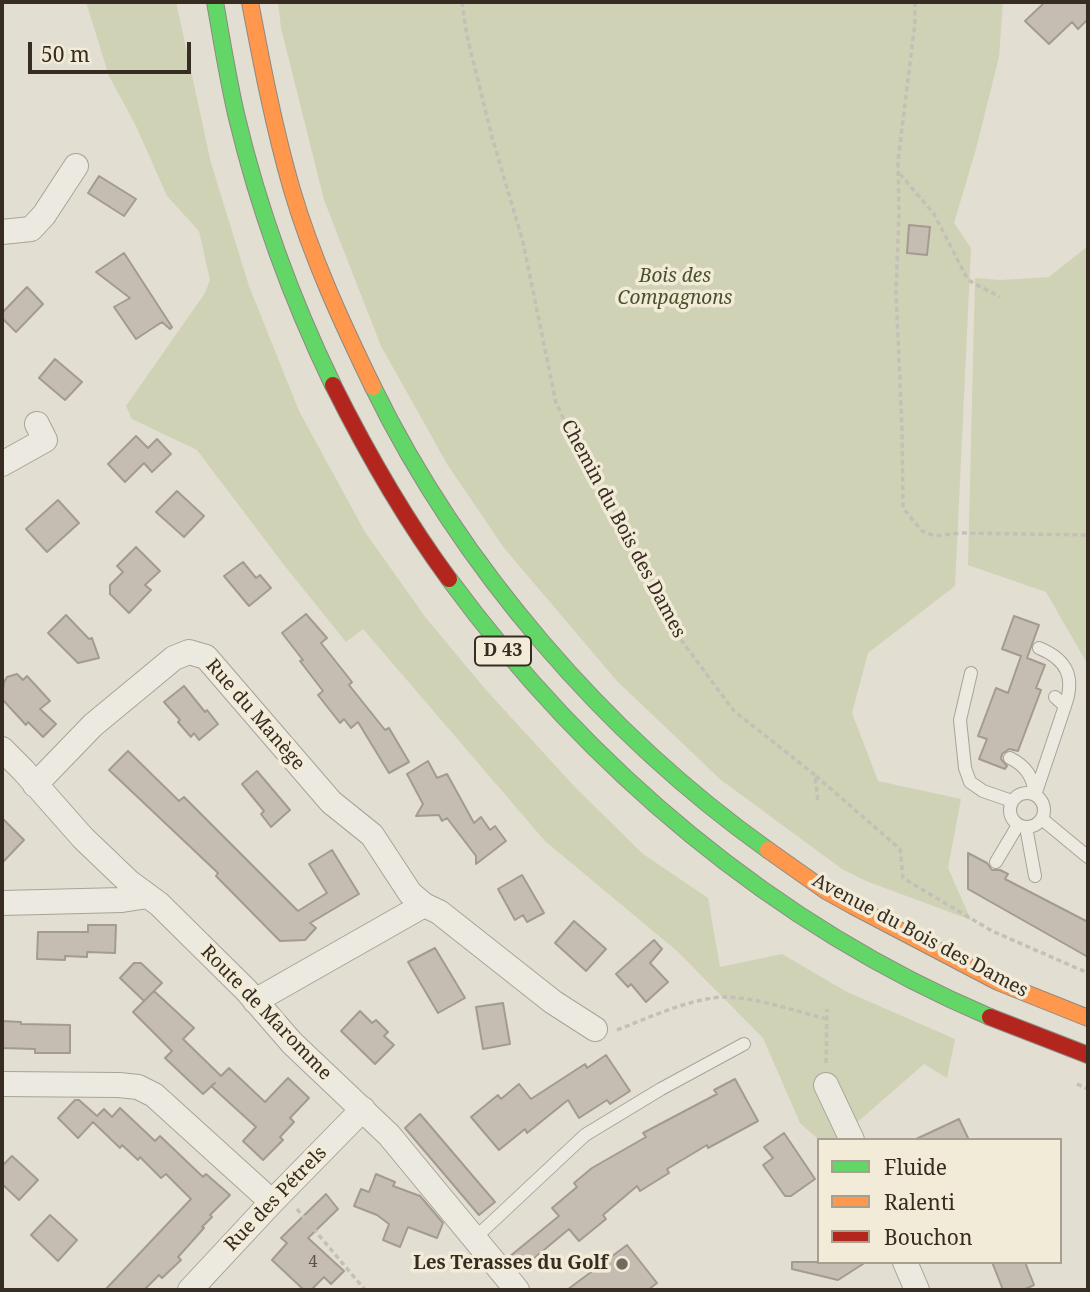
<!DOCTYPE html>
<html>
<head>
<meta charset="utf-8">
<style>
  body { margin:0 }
  #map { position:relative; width:1090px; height:1292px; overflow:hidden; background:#e2ded1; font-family:"Noto Serif",serif }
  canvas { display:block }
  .frame { position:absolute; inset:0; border:4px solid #372c21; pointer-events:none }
  .legend { position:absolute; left:817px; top:1138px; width:245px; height:126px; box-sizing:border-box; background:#f2ebd8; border:2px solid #a79f8f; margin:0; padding:9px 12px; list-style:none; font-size:21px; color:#372c21 }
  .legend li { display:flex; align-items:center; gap:14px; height:35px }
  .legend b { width:35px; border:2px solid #a79f8f }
  .scale { position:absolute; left:28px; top:42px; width:163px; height:32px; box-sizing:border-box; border:4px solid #372c21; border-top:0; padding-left:9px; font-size:21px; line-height:24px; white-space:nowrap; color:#372c21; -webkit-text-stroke:5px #f2ebd8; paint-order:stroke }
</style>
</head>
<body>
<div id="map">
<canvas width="1090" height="1292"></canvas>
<div class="frame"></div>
<ul class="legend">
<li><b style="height:9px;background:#63d668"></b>Fluide</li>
<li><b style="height:9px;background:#ff974d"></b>Ralenti</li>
<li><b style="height:9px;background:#b3261e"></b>Bouchon</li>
</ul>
<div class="scale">50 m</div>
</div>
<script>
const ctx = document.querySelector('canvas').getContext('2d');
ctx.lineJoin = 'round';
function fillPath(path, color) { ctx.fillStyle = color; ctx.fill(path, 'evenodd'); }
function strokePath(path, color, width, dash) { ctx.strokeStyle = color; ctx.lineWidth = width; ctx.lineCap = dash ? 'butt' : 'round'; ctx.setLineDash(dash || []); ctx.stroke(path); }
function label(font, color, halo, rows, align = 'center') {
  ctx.font = font + ' "Noto Serif",serif'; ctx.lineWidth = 7; ctx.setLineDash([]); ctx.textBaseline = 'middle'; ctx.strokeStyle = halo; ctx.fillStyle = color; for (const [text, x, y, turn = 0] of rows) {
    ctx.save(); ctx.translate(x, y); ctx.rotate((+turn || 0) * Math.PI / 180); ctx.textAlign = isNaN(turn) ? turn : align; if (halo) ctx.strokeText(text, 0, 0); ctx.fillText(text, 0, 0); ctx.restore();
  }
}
const green = new Path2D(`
  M86 2H176L211 163 249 286 299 411 365 532 426 618 486 690 574 786 643 854 708 898 720 967 782 954 847 992 955 1039 947 1078 924 1064 837 1140H819L800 1123 763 1038 677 951 545 841 363 629 346 642 284 565 197 450 132 419 126 406 205 293 210 280 199 231 167 196 136 126 109 76Z
  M278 2H1003L999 57 976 149 954 223 971 248 955 586 868 653 852 713 878 781 961 799 948 868 971 920 866 881 842 869 721 780 617 681 504 548 447 464 381 346 324 200 281 28Z
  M1088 246V665L1046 592 968 565 975 278 1000 280 1049 277Z`);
const building = new Path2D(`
  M1045 2H1088V19L1078 29 1072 22 1049 44 1025 21Z
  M99 176 136 199 124 216 88 193Z
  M909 225 930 227 927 255 907 253Z
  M124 253 172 327 170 329 162 322 136 339 114 307 130 298 96 272Z
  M27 287 43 304 16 332 2 318V313Z
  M55 359 82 382 65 400 39 378Z
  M136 436 148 448 157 439 171 454 152 472 144 463 125 482 108 464Z
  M177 491 204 516 184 537 156 512Z
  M58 500 79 523 47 552 26 529Z
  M136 547 160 571 145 585 151 590 129 613 110 594V585L123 572 117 566Z
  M243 562 256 578 260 575 271 588 249 606 224 576Z
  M306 614 327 638 321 643 352 682 349 685 385 730 389 728 409 762 389 773 358 722 351 728 344 719 340 723 318 695 323 691 300 661 303 660 282 633Z
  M66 615 89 639 92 638 99 658 78 663 48 633Z
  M1014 616 1039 625 1027 658 1045 665 1036 688 1041 690 1018 751 1009 749 1002 754 1001 759 1007 766 1005 769 979 759 987 739 978 736 996 688 1008 693 1021 656 1002 649Z
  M17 674 23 680 27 676 50 701 40 709 56 724 43 737 28 722 26 725 2 699 4 682 7 677Z
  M184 686 205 712 207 710 218 724 199 740 194 733 191 737 178 722 180 720 164 702Z
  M128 751 179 801 184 797 298 911 327 893 309 864 332 850 359 894 310 923 316 928 305 940 280 941 216 876 218 873 109 770Z
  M428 761 437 778 447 774 474 823 481 817 490 830 495 826 506 841 476 864V856L447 818 442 821 439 815 416 816 423 804 407 774Z
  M257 771 290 810 271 827 261 814 264 811 242 784Z
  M2 818 24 840 2 863Z
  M968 853 987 863 992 870H1000L1008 874 1005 879 1088 922V957L968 889Z
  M522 875 544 913 527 922 523 915 515 920 498 889Z
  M574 921 606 949 586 971 555 943Z
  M88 925H116L115 953 87 952V957L65 956V960L37 959 38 932H88Z
  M654 940 662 949 650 963 668 982 646 1002 631 984 628 987 616 974Z
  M435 948 465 998 438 1013 408 962Z
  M134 963H141L162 983 144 1001 120 978Z
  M154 991 194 1028 183 1039 221 1076 229 1068 265 1102 288 1078 309 1098 290 1118 294 1122 280 1137 283 1140 263 1160 243 1141 256 1127 211 1086 215 1083 203 1094 165 1058 172 1051 133 1012Z
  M503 1003 510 1044 483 1049 476 1007Z
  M360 1011 372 1023 376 1020 388 1032 384 1036 394 1045 375 1064 341 1031Z
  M2 1021 21 1022V1024L70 1025V1053H35V1049L2 1048Z
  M606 1055 630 1091 610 1104 607 1100 579 1118 568 1100 527 1133 525 1129 499 1150 471 1117 498 1095 501 1099 519 1084 531 1099 585 1064 587 1068Z
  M735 1079 758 1121 708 1148 707 1145 667 1169 669 1173 640 1191 637 1186 603 1215 606 1219 579 1241 569 1229 520 1270 509 1257 559 1216 552 1208 577 1187 574 1183 592 1168 646 1137 643 1133 717 1094 714 1090Z
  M75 1100H79L97 1116 104 1109 112 1117 120 1108 155 1141 160 1136 203 1177 206 1174 230 1195 210 1215 212 1217 202 1227 204 1228 178 1257 181 1260 162 1278 159 1275 144 1290H105L191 1199 166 1174 161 1178 140 1157 138 1160 122 1145 120 1148 93 1122 78 1138 58 1118Z
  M420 1114 495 1202 479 1215 405 1128Z
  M959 1119 969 1140H914Z
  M784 1133 815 1179 791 1196H785L763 1165 773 1158 764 1147Z
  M12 1156 38 1180 19 1200 2 1184V1166Z
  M376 1174 395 1182 393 1186 420 1196 443 1223 437 1238 408 1227 400 1247 383 1240 389 1224 377 1215 354 1206 361 1189 369 1192Z
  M326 1194 338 1209 308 1238 344 1271 331 1284 324 1277 311 1290H304L272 1260 287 1243 281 1238Z
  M50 1215 77 1240 58 1261 31 1235Z
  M627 1245 657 1283 648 1290H567Z
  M792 1262H866L838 1280 792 1269Z
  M992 1262H1025L1034 1285 1023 1290H1003Z`);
const path = new Path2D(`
  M462 2 467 36 492 137 523 242 556 403 598 491 676 633 734 711 815 775 818 803
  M915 2V23L898 161 899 213 896 292 902 428 903 508 922 531 935 536 961 533 1088 535
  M900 174 934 214 968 280 1000 297
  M816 776 900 849 903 878 992 931 1088 973
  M617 1030C648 1018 693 997 726 997 759 998 795 1011 827 1019
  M826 1063 827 1009
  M1077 1084 1088 1089
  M297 1209 365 1290`);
const lane = new Path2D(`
  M1039 648C1068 660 1075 678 1065 706
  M971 673 960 720 965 768 970 782 983 791 1012 801
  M1010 758C1026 766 1033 777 1035 794
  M1010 810a17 17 0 1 1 34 0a17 17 0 1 1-34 0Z
  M1035 795 1065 706 1055 697
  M1042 819 1088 857
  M1026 827 1035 876
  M996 862 1018 825
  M475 1238 585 1135 661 1089 744 1044`);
const street = new Path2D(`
  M2 232 31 229 44 215 76 166
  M2 464 45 440 37 424
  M2 749 23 770 83 838 129 882 159 904 246 990 292 1043 389 1135 517 1290
  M35 785 93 725 174 658 189 652 206 657 331 802 372 835 410 893 424 905 439 912 553 1002 595 1029
  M2 903 122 900 148 896
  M255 1001 424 905
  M2 1084 119 1085 138 1087 154 1095 272 1202
  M826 1085 852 1140
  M905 1262 917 1290
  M190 1290 272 1202 363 1109`);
const fast = new Path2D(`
  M215 2C222 41 228 80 237 118 259 210 292 300 333 385
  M373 387C461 567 605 734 768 850
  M449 579C588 768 773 925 990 1017`);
const slow = new Path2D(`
  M250 2C262 65 274 128 292 190 312 258 342 323 373 387
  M768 850 826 891 853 906 998 982 1088 1018`);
const jam = new Path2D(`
  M333 385C367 453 404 518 449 579
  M990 1017 1088 1055`);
const markers = [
  [622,1264,7,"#736a5f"]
];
const numberNames = [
  ["4",313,1262]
];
const shields = [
  [503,651,56]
];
const shieldNames = [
  ["D 43",503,651]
];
const parkNames = [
  ["Bois des",675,277],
  ["Compagnons",675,299]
];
const streetNames = [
  ["Chemin du Bois des Dames",623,529,62],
  ["Rue du Manège",255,715,49],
  ["Avenue du Bois des Dames",920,936,28],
  ["Route de Maromme",266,1013,46],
  ["Rue des Pétrels",276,1199,-46]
];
const poiNames = [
  ["Les Terasses du Golf",608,1264]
];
fillPath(green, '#d0d2b5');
fillPath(building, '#c6bdb2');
strokePath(building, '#a39a90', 2);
strokePath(lane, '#a8a399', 14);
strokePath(street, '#a8a399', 26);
strokePath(fast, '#8e8980', 18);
strokePath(slow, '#8e8980', 18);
strokePath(jam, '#8e8980', 18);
strokePath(path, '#c4c0b8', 3.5, [5, 3.5]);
strokePath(lane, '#ece9e1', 12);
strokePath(street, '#ece9e1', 24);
strokePath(fast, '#63d668', 16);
strokePath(slow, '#ff974d', 16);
strokePath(jam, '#b3261e', 16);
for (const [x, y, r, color] of markers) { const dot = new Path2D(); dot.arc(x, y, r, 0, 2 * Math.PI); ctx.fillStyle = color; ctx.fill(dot); strokePath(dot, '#f2ebd8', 2.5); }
label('16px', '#5b5045', null, numberNames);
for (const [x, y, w] of shields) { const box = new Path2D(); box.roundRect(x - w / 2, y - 14.5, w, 29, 5); ctx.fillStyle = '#f2ebd8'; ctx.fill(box); strokePath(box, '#372c21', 2); }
label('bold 18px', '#372c21', null, shieldNames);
label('italic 19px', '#47512a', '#f2ebd8', parkNames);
label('19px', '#372c21', '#f2ebd8', streetNames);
label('bold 19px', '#372c21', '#f2ebd8', poiNames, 'right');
</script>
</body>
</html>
